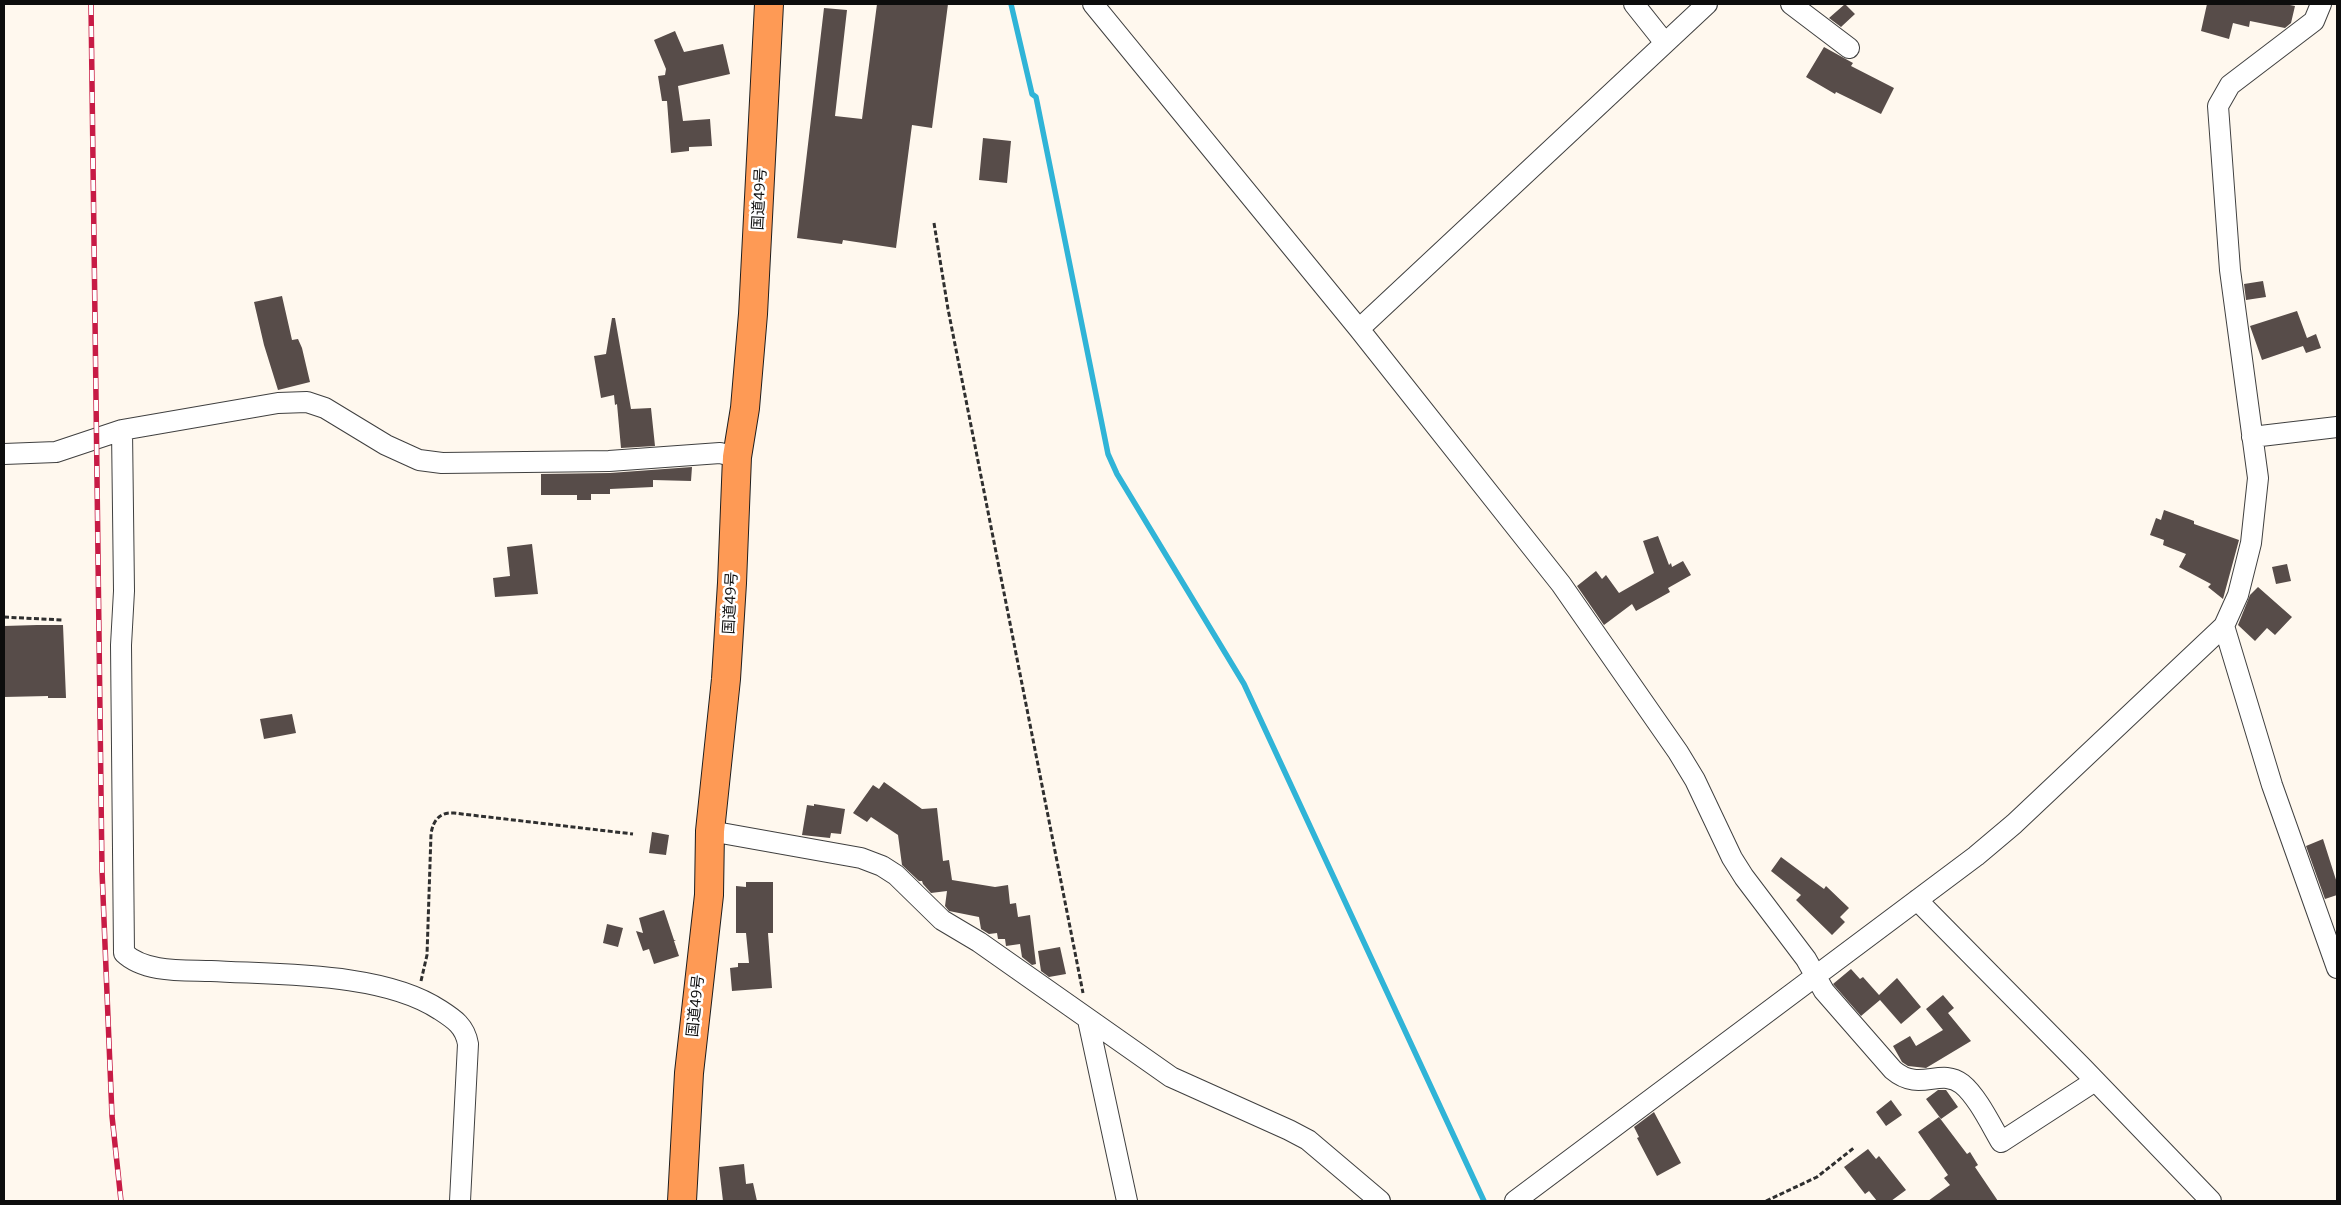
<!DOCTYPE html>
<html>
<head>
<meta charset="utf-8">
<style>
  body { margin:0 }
  #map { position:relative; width:2341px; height:1205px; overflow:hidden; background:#fff8ee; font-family:Bitter,serif }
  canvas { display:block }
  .frame { position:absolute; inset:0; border:5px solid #0d0d0d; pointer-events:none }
</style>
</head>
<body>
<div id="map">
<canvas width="2341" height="1205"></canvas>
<div class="frame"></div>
</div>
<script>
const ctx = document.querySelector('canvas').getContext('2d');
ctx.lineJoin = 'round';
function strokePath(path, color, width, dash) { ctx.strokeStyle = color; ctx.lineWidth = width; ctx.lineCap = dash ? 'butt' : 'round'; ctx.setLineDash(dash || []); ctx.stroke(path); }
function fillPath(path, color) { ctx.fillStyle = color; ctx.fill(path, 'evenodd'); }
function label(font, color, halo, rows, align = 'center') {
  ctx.font = font + ' Bitter,"Noto Sans JP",serif'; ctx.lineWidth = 5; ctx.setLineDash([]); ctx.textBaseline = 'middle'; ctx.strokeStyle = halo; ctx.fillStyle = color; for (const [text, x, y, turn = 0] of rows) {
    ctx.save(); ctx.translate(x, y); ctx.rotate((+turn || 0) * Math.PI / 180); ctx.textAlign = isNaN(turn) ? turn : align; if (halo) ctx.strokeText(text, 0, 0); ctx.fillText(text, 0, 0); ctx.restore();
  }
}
const stream = new Path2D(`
  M1011 4 1032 94 1036 97 1108 454 1117 474 1244 684 1484 1201`);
const building = new Path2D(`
  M877 4H948L932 128 912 125 896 248 843 240 842 244 797 238 824 8 847 10 835 116 862 119Z
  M1845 4 1855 14 1841 27 1829 18Z
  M2207 4H2285L2295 6 2291 23 2285 28 2250 21 2249 27 2233 23 2229 39 2201 31Z
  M675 31 684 52 723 44 730 74 678 86 683 121 710 119 712 146 689 147V151L671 153 667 101H662L658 76 665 75 666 69 654 40Z
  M1824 47 1853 63 1851 66 1894 88 1881 114 1836 92 1835 94 1806 77Z
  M983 138 1011 141 1007 183 979 180Z
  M2263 281 2266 297 2246 300 2244 284Z
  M282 296 292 340 298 339 302 348 310 382 278 390 264 345 254 302Z
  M2297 311 2307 338 2316 334 2321 348 2306 353 2303 346 2262 360 2250 326Z
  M612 318H615L631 409 651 408 655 446 621 448 617 404 615 405 614 395 601 398 594 356 606 354Z
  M692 467 691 481 653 480V487L610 489V494H591V500H577V495H541V474L610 473Z
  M2164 510 2194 521V524L2239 540 2223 599 2208 587 2211 584 2179 567 2186 554 2163 545 2164 540 2150 535 2156 518 2161 520Z
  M1658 536 1669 565 1671 563 1672 567 1683 561 1691 575 1668 588 1670 592 1636 611 1632 604 1604 625 1577 586 1596 571 1602 579 1606 575 1619 593 1654 573 1643 541Z
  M532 544 538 594 495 597 493 578 510 576 507 547Z
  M2287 564 2291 581 2276 584 2272 567Z
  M2258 587 2292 617 2275 635 2267 628 2255 641 2238 625 2250 595Z
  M37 625H63L66 698H48V696L4 697V626Z
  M292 714 296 733 264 739 260 719Z
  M884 782 922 809 937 808 943 861 949 860 952 880 995 887 1008 885 1010 904 1016 903 1018 917 1030 915 1036 964 1032 965 1022 957 1020 944 1006 946 1005 939H998L997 933 989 934 981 929 979 917 949 911 945 906 947 891 931 893 923 884 922 881H919L902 865 898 835 871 817 867 822 853 813 873 785 879 789Z
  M814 804 845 809 841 834 831 833 830 838 802 835 807 805 814 806Z
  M652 832 669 835 666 855 649 853Z
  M2323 839 2337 883V895L2325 899 2306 846Z
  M1781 857 1824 889 1826 886 1849 908 1840 917 1845 922 1832 935 1796 900 1801 895 1771 871Z
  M746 882H773V933H768L772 988 732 991 730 968 738 967V963H749L746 933H736V886L746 887Z
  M664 910 674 940 676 941H674L679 956 654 964 649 949 643 951 636 931 643 933 639 918Z
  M607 924 623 928 618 947 603 943Z
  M1060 947 1066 974 1049 977 1041 971 1038 951Z
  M1851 969 1860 979 1863 977 1879 995 1897 978 1921 1007 1901 1024 1880 1000 1861 1016 1833 984Z
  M1943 995 1954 1008 1948 1013 1971 1041 1926 1068 1908 1066 1902 1062 1893 1046 1910 1036 1916 1046 1943 1030 1926 1009Z
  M1938 1090H1946L1958 1107 1941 1119 1926 1099Z
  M1891 1100 1902 1115 1886 1126 1876 1112Z
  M1654 1112 1681 1163 1657 1176 1637 1138 1639 1137 1634 1127Z
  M1939 1117 1967 1154 1970 1152 1978 1165 1975 1167 1998 1201H1928L1950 1185 1944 1178 1948 1175 1918 1132Z
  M1868 1149 1876 1159 1879 1156 1906 1190 1891 1201H1877L1869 1191 1865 1194 1844 1167Z
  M744 1164 746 1184 753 1183 757 1201H723L719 1167Z`);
const path = new Path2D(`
  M934 223 948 309 1083 993
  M4 617 62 620
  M421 981 427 955 431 834C433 820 440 812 454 813L633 834
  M1766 1201 1817 1177 1855 1147`);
const minor = new Path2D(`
  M1093 4 1359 329 1561 584 1678 752 1695 780 1732 858 1744 877 1806 959 1824 991 1893 1070C1920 1093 1940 1067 1962 1084 1977 1096 1991 1125 2001 1142L2095 1081
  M1634 4 1665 43
  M1791 4 1849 48
  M1359 329 1707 4
  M122 430 124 591 121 645 124 953C145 973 184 970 211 971 279 975 383 972 440 1010 454 1019 465 1026 468 1044L460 1201
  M2252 437 2337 427
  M4 454 56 452 122 430 278 403 307 402 325 408 386 445 419 460 442 463 609 461 720 453 737 457
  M2224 626 2272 785 2337 968
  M710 831 861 858 882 866 896 875 942 920 979 942 1171 1077 1289 1130 1308 1140 1380 1201
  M1917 900 2083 1068 2211 1201
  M1088 1020 1127 1201
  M1515 1201 1976 856 2014 824 2224 626 2238 595 2251 543 2258 478 2230 270 2218 106 2230 85 2314 21 2321 4`);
const trunk = new Path2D(`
  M682 1201 689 1073 709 895 710 831 726 679 732 583 737 457 745 408 753 314 769 4`);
const rail = new Path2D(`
  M91 4 102 871 112 1116 121 1201`);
const streetNames = [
  ["国道49号",760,199,-87],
  ["国道49号",731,603,-87],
  ["国道49号",696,1006,-84]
];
strokePath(stream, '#30b4d7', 5.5);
fillPath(building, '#574c49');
strokePath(minor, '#404040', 22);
strokePath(trunk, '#1e1e1e', 30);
strokePath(path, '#2f2f2f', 3, [5, 2.5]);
strokePath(minor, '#fff', 20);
strokePath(trunk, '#fe9a55', 28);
strokePath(rail, '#c71b45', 5.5);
strokePath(rail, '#fff', 4, [11]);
label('15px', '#0d0d0d', '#fff', streetNames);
</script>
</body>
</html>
